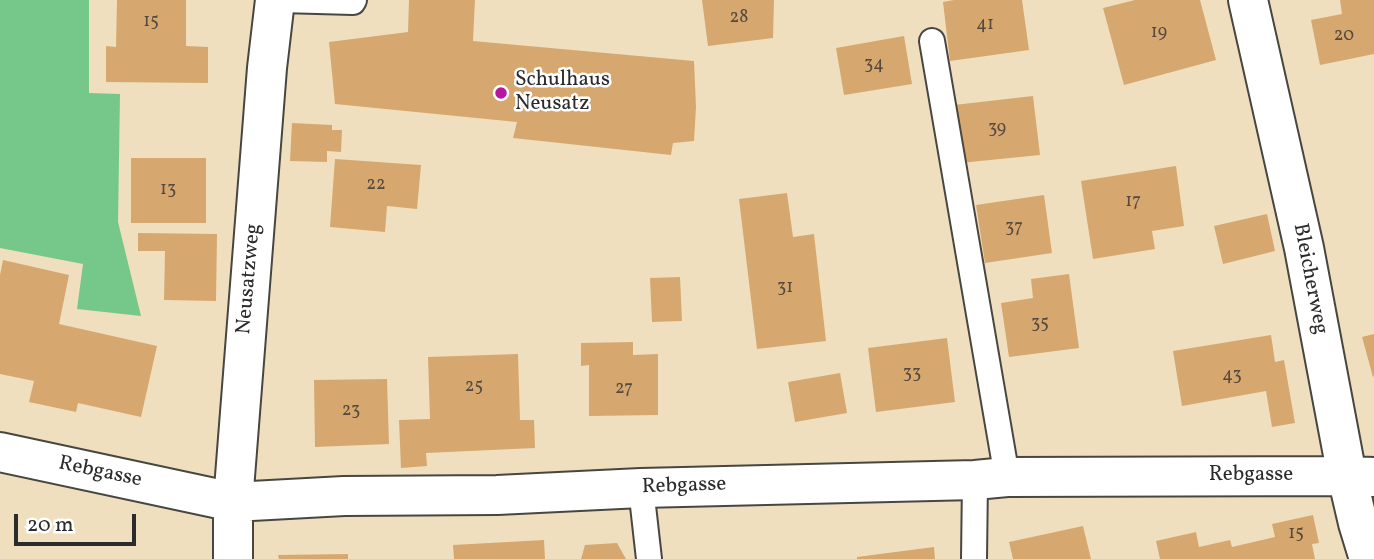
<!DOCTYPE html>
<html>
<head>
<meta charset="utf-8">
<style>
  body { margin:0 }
  #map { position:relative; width:1374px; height:559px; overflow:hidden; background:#efdfbf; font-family:Vollkorn,serif }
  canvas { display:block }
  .scale { position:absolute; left:14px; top:514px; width:122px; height:32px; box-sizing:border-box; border:4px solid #2b2b2b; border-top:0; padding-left:9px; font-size:21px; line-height:24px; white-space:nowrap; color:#2b2b2b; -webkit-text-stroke:5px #fff; paint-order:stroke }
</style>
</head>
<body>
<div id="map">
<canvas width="1374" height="559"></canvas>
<div class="scale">20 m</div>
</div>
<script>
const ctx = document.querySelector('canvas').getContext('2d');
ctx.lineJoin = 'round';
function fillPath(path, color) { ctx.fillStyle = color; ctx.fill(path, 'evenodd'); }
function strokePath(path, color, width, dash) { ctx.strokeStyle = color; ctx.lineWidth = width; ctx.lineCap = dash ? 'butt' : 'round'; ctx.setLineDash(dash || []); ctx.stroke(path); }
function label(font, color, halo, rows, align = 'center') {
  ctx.font = font + ' Vollkorn,serif'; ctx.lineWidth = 5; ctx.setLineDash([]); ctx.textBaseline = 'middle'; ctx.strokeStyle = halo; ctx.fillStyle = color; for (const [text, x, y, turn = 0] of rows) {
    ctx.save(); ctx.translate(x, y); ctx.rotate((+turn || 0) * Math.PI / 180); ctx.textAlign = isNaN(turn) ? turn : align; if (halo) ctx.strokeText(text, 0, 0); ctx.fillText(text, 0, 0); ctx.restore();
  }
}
const green = new Path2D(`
  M0 0H89V93L120 94 118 222 141 316 77 309 83 264 0 248Z`);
const building = new Path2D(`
  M117 0H186V46L208 47V83L106 82V46L116 47Z
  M409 0H475L473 41 694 61 696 107 694 141 673 143 671 155 513 138 517 122 335 104 329 42 408 32Z
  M702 0H774L773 38 708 46Z
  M954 0H1022L1029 50 950 61 943 2Z
  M1135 0H1200L1216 60 1124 85 1103 8Z
  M1340 0H1374V54L1320 65 1311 20 1342 14Z
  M904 36 912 84 844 95 836 48Z
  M1033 96 1040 155 960 163 954 105Z
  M292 123 332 125V130H342L341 152 327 151V162L290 161Z
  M131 158H206V223H131Z
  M335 159 421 165 417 209 387 206 385 232 330 227Z
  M1176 166 1184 226 1152 231 1155 249 1093 259 1081 181Z
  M787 193 793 237 814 234 826 341 757 349 739 199Z
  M1044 195 1052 253 985 263 976 205Z
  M1267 214 1275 251 1223 264 1214 226Z
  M138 233 217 234 216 301 164 300 165 251H138Z
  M3 260 69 275 59 324 157 346 141 417 78 403 76 412 29 402 34 381 0 374V275Z
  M1069 274 1079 348 1009 357 1001 303 1033 298 1031 279Z
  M680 277 682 321 652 322 650 278Z
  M1374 334V376L1373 377 1362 337Z
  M1271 335 1275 362 1284 360 1295 423 1272 427 1266 391 1182 406 1173 351Z
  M947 338 955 402 876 412 868 348Z
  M633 342V355L658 354V415L589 416V365L581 366V343Z
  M518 354 520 420H534L535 448 426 453 427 466 401 468 399 420 430 419 428 357Z
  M840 373 847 413 795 422 788 382Z
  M387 379 389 444 315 447 314 380Z
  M1313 515 1319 543 1312 544 1315 559H1160L1156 541 1196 532 1199 547 1230 540 1232 547 1275 537 1272 524Z
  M1083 526 1091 559H1013L1009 542Z
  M544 540 545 559H454L453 545Z
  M617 543 626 559H581L585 545Z
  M934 547 935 559H857V557Z
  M348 554V559H279L278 555Z`);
const service = new Path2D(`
  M281 0 353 2 354 0
  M932 41 1007 477
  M641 488 649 559
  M974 559 975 480`);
const minor = new Path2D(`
  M1248 0 1304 248 1347 476 1358 523 1369 559
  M0 452 233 502 344 496 497 495 641 488 975 480 1007 477 1347 476 1374 477
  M233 559V502L267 68 275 0`);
const markers = [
  [501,93,7,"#b5179e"]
];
const numberNames = [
  ["28",739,19],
  ["15",151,23],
  ["41",985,26],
  ["19",1159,34],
  ["20",1344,37],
  ["34",874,66],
  ["39",997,130],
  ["22",376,186],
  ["13",168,191],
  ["17",1133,203],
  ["37",1014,229],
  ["31",785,289],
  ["35",1040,325],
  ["33",912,375],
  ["43",1232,377],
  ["25",474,388],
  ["27",624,390],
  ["23",351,412],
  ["15",1296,535]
];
const poiNames = [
  ["Schulhaus",515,81],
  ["Neusatz",515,105]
];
const streetNames = [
  ["Neusatzweg",250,279,-85],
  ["Bleicherweg",1309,279,79],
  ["Rebgasse",100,473,12],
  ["Rebgasse",1251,476],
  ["Rebgasse",684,487,-2]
];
fillPath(green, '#76c88a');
fillPath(building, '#d6a86f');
strokePath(service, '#484641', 28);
strokePath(minor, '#484641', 42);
strokePath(service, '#fff', 24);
strokePath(minor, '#fff', 38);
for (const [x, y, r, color] of markers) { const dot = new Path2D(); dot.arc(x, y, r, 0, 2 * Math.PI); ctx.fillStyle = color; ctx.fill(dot); strokePath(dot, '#fff', 2.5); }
label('18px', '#564a3c', null, numberNames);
label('21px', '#2b2b2b', '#fff', poiNames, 'left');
label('21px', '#2b2b2b', '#fff', streetNames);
</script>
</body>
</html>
